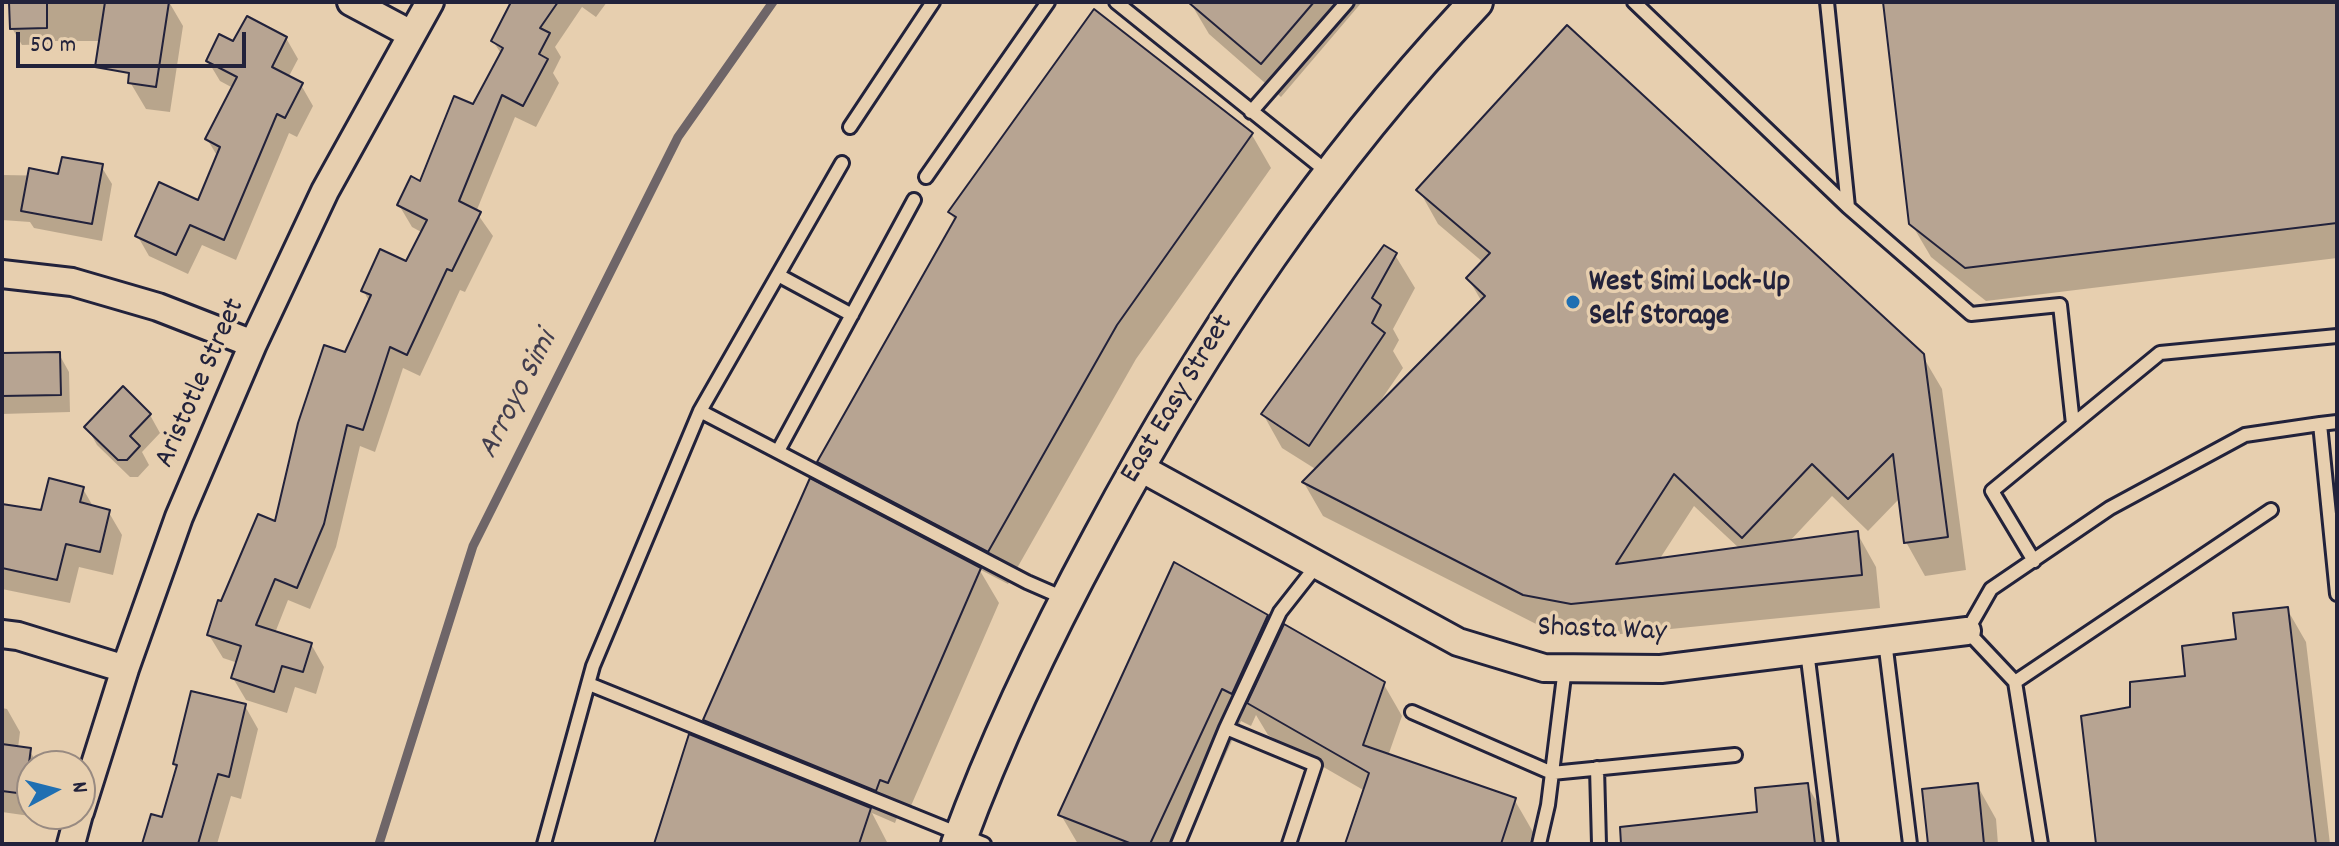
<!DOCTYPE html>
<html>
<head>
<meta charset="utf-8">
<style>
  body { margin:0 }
  #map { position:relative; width:2339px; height:846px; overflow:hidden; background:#e7cfaf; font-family:Dekko,sans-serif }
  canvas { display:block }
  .frame { position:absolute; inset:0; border:4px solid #22223b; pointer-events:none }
  .north { position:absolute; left:16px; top:750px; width:80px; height:80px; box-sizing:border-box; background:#e7cfaf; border:2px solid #988a81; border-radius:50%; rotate:83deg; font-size:22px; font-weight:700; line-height:32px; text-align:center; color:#22223b }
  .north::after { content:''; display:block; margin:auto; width:28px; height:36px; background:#1f6fb2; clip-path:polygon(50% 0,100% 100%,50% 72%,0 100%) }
  .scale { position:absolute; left:16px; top:32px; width:230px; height:36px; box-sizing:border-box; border:4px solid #22223b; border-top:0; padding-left:10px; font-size:24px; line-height:28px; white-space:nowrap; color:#22223b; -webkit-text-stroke:6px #e7cfaf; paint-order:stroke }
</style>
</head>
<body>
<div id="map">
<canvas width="2339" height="846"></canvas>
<div class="frame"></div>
<div class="north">N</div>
<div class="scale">50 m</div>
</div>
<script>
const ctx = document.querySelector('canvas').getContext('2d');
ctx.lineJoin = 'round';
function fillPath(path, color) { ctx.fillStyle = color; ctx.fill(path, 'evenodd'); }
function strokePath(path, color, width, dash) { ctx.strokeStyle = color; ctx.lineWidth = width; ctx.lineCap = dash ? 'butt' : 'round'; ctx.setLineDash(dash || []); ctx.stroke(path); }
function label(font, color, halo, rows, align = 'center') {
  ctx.font = font + ' Dekko,sans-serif'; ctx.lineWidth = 7; ctx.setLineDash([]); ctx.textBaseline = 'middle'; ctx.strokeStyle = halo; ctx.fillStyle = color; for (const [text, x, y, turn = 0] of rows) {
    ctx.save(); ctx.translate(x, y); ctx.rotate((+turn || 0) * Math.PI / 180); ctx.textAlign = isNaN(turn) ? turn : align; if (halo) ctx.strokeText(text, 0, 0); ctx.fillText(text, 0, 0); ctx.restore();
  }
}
const shadow = new Path2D(`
  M12 2H105V41H55V44L22 45 12 28Z
  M142 2H169L183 26 170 112 146 109 130 82Z
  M514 2H607L596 17 582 7 555 47 561 57 553 73 559 83 536 127 515 117 476 212 493 236 465 292 460 290 420 376 403 368 375 452 360 446 336 547 310 609 288 600 275 633 311 644 324 667 316 694 295 687 287 713 246 700 233 678 238 663 223 658 209 635 222 604 277 524 370 303 363 290 407 264 423 233 412 227 399 205 421 184 474 107 502 55 493 41Z
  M1190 2H1362L1281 97 1209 34Z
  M1885 2H2337V258L1986 301 1931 257 1911 223Z
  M286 38 298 59 288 78 301 85 313 106 297 137 289 133 236 260 202 245 188 274 149 256 137 235 199 202 218 157 207 139 233 88 220 81 208 61 234 44Z
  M1252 135 1271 168 1136 359 1008 584 979 569 999 603 907 815 899 812 895 823 872 813 888 844H656L722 750 705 720 839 496 819 462 956 222 950 213Z
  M101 166 112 184 102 241 34 228 30 222 2 220V175L60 176Z
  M1419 190 1922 355 1942 389 1966 570 1925 576 1906 542 1900 498 1868 531 1832 496 1788 543 1857 533 1876 567 1880 608 1591 637 1544 628 1323 516 1304 483 1317 470 1282 448 1263 414 1395 255 1415 288 1393 329 1399 340 1393 351 1403 368 1379 403 1381 405 1482 302 1468 278 1484 263 1438 224ZM1694 506 1740 549 1659 560Z
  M59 354 69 372 70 412 2 414V355Z
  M123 389 150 415 160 433 142 452 149 465 138 477H130L97 445 87 427Z
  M83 489 94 508 108 511 122 535 113 575 79 567 70 603 2 589V506L43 512Z
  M2287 609 2306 642 2330 844H2098L2132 709 2187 677Z
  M1267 617 1280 639 1383 683 1402 716 1388 756 1514 799 1533 832 1529 844H1347L1365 791 1268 735 1256 715 1251 726 1241 721 1185 844H1078L1061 815Z
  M245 706 258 729 241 799 231 796 217 844H144L163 820 178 768 175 763Z
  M2 708 7 709 20 732 18 748 29 750 39 766H32V814H37V817L2 812Z
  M1807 785 1826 818 1829 844H1622L1760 814Z
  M1977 785 1996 819 1998 844H1930Z`);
const stream = new Path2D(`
  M379 844 473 546 678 137 773 2`);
const building = new Path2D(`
  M9 2H47V28L10 29Z
  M105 2H169L156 87 128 83 129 73 95 67Z
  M511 2H558L540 28 550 33 539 54 548 59 523 106 502 95 459 201 481 212 452 271 447 269 407 355 390 347 363 430 347 425 324 524 297 588 275 579 256 625 312 643 303 672 282 666 274 692 231 678 241 646 207 635 218 600 221 601 258 514 275 521 298 423 324 345 345 352 371 295 361 291 380 249 406 261 427 220 397 205 411 176 420 181 454 96 473 104 503 48 491 41Z
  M1188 2H1314L1261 64Z
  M1883 2H2337V223L1965 268 1909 224Z
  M1094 9 1253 133 1117 325 988 552 817 462 956 217 948 212Z
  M247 16 287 37 272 67 303 83 285 118 277 114 224 240 190 225 176 255 135 236 159 182 198 200 220 147 205 139 237 77 206 61 219 34 233 41Z
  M1567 25 1924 354 1948 537 1904 543 1893 454 1848 499 1812 464 1742 538 1674 474 1616 564 1858 531 1862 575 1571 604 1523 595 1302 482 1485 296 1466 278 1490 253 1416 190Z
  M62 157 103 164 92 224 21 211 29 168 58 174Z
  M1384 245 1397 253 1372 298 1381 305 1372 323 1385 333 1309 446 1261 414Z
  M60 352 61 395 2 396V353Z
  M123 386 151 414 130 436 140 446 127 460H118L84 427Z
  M49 478 84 487 80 502 110 510 100 552 66 544 57 580 2 568V504L41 510Z
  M810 478 981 568 888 783 880 780 876 791 703 720Z
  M1174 562 1268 615 1232 694 1222 689 1150 844H1132L1058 815Z
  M2288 607 2316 844H2096L2081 716 2130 707V682L2185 676 2182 646 2236 639 2233 613Z
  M1284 624 1385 682 1363 745 1516 798 1501 844H1345L1369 773 1247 703Z
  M191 691 246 704 229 777 218 774 198 844H142L151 814 162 817 177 765 173 764Z
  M689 734 871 808 859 844H654Z
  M2 744 31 748 25 794 2 791Z
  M1808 783 1815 844H1621L1620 827 1757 812 1755 788Z
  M1978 783 1984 844H1928L1922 789Z`);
const service = new Path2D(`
  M1116 2 1330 174
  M1634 2 1848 207 1827 2
  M1251 112 1347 2
  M850 127 933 2
  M926 177 1048 2
  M1848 207 1971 314 2060 305 2073 424
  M778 275 852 315
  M700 411 1027 582 1066 599
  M2320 424 2337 422
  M778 451 914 200
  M2034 561 1992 491 2160 353 2337 336
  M1885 641 1910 844
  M1807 651 1831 844
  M2015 682 2271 510
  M589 684 984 844
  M1412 712 1552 773 1735 755
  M1226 728 1315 765 1289 844
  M1597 768 1599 844
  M544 844 593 666 700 411 842 163
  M1178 844 1226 728 1280 612 1317 565
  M1539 844 1548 805 1565 668
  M2041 844 2015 682 1967 631 1991 589 2110 508 2245 435 2320 424 2337 594`);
const minor = new Path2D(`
  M351 2 411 34
  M2 274 72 282 158 307 253 344
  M1137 466 1458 642 1544 668 1661 669 1967 631
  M2 634 18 636 125 669
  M80 812 125 669 179 517 253 344 325 191 430 2
  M71 844 79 814`);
const tertiary = new Path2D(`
  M958 844C997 737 1046 636 1100 536 1205 340 1323 164 1476 2`);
const markers = [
  [1573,302,8,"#1f6fb2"]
];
const poiNames = [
  ["West Simi Lock-Up",1589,285],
  ["Self Storage",1589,319]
];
const streetNames = [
  ["Aristotle Street",202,384,-66],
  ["East Easy Street",1179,400,-59],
  ["Shasta Way",1602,632,2]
];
const waterNames = [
  ["Arroyo Simi",520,396,-63]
];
fillPath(shadow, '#0003');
strokePath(stream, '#6e6568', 9);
fillPath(building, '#b7a492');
strokePath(building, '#22223b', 2);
strokePath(service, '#22223b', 18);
strokePath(minor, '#22223b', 32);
strokePath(tertiary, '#22223b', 38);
strokePath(service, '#e7cfaf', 12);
strokePath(minor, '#e7cfaf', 26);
strokePath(tertiary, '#e7cfaf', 32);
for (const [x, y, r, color] of markers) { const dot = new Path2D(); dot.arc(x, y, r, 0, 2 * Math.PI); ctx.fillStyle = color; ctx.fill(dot); strokePath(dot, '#e7cfaf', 3); }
label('bold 30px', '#22223b', '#e7cfaf', poiNames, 'left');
label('30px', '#22223b', '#e7cfaf', streetNames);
label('italic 32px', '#423e4e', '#e7cfaf', waterNames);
</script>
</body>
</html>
